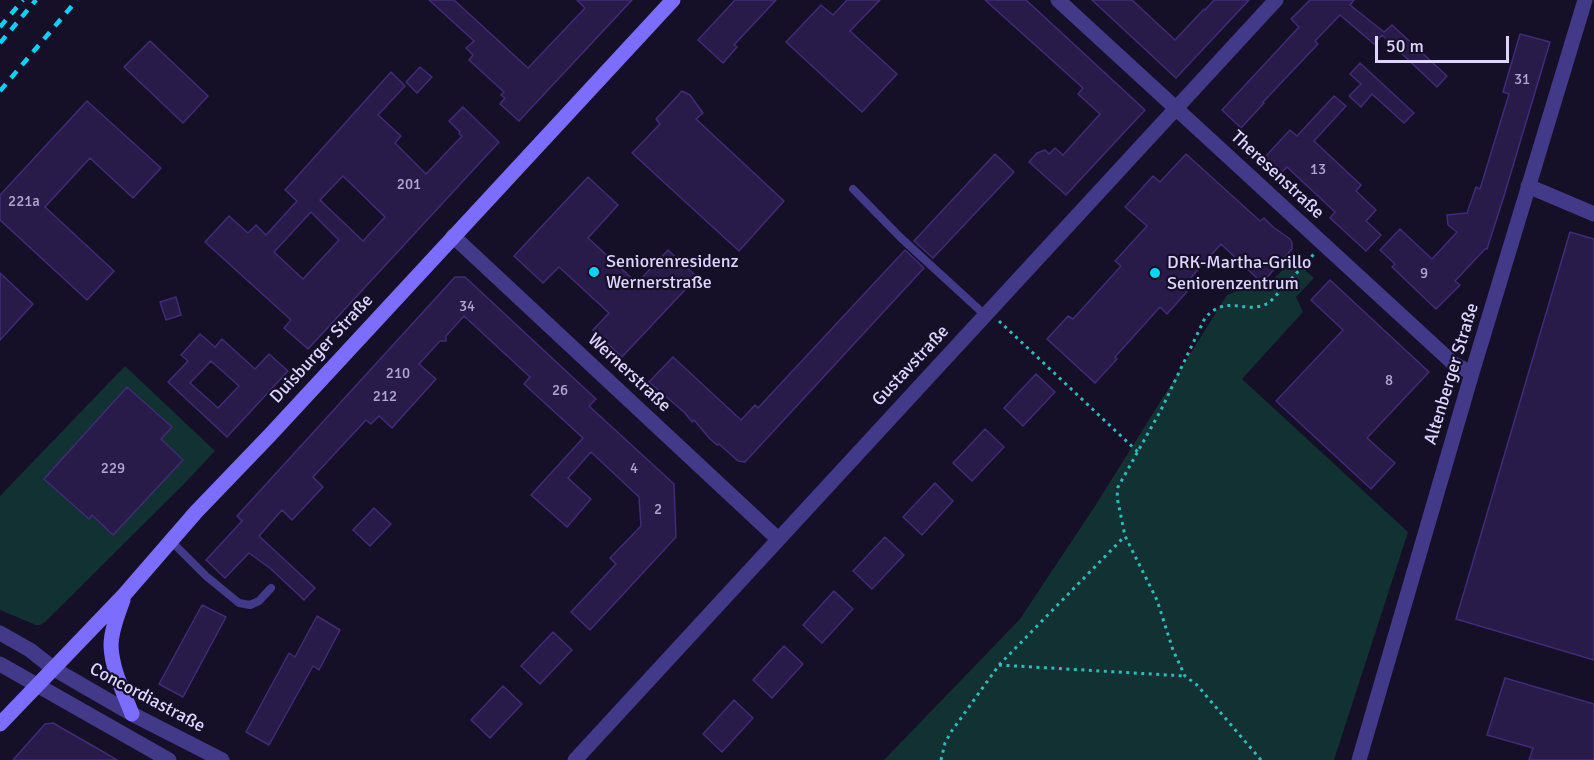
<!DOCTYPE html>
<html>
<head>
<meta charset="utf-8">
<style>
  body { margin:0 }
  #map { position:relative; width:1594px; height:760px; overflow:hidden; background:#150f28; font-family:Signika,sans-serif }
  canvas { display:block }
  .scale { position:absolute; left:1375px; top:36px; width:134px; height:27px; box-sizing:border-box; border:3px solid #ded6ff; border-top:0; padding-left:8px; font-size:18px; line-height:21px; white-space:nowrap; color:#ded6ff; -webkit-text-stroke:4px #150f28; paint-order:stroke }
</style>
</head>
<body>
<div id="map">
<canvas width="1594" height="760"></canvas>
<div class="scale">50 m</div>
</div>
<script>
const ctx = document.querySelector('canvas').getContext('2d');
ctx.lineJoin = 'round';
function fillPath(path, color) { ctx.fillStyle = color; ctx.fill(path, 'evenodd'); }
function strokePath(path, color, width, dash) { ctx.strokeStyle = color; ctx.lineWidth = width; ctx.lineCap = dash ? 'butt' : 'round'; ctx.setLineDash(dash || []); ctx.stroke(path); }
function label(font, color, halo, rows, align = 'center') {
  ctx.font = font + ' Signika,sans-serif'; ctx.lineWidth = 4.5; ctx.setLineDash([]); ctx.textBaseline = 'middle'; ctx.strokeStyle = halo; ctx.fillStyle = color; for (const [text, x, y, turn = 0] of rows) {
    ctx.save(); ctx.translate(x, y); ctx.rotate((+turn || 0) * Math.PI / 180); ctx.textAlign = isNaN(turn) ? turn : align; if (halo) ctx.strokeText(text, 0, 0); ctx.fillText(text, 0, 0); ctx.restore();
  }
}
const green = new Path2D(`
  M1293 259 1314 278 1296 297 1303 312 1242 379 1408 532 1334 760H884L1020 619 1095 506 1227 295 1249 286 1265 288Z
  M125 366 215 451 183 485 45 622 40 625H36L0 610V496Z`);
const building = new Path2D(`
  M429 0H454L528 68 585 8 577 0H632L519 121 500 104 505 98 501 95 504 92 469 60 473 55 466 48 474 41Z
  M735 0H776L734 45 737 47 723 63 698 40Z
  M847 0H880L850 31 897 74 862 112 786 42 821 5 833 15Z
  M985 0H1026L1145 110 1066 195 1029 162 1037 153 1045 150 1049 154 1055 148 1063 155 1100 114 1078 94 1083 88Z
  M1092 0H1132L1175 40 1204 9 1205 10 1214 0H1249L1176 78Z
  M1310 0H1354L1350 5 1384 32 1392 25 1447 76 1437 87 1382 35 1374 44 1340 15 1315 41 1318 44 1263 102 1264 103 1241 128 1222 110 1299 27 1291 19Z
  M1520 34 1550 42 1504 196 1487 249H1485L1455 281 1460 285 1436 309 1392 267 1395 264 1380 250 1400 229 1432 259 1457 232 1448 225 1447 215 1467 213 1476 187 1480 189 1509 94 1503 92Z
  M150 41 208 96 183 123 124 67Z
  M1360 63 1414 113 1404 123 1372 94 1361 107 1349 96 1361 84 1350 74Z
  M420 67 432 77 417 93 406 82Z
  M391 72 405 86 378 115 401 136 395 143 426 174 462 136 459 134 460 132 449 121 463 107 499 142 308 349 284 328 291 320 205 242 229 216 248 233 256 225 266 235 297 201 285 190ZM343 176 385 217 363 241 320 200ZM311 212 339 240 303 279 274 252Z
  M682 91 690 95 703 113 696 119 784 201 739 251 632 153 660 124 656 119Z
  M1334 96 1346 106 1314 141 1361 185 1356 191 1376 210 1366 221 1381 235 1366 251 1330 218 1335 212 1287 167 1281 173 1265 157 1290 130 1297 136Z
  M87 101 161 168 133 198 90 158 45 207 114 271 87 300 0 220V195Z
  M995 154 1014 172 933 258 914 241Z
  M1186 154 1260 221 1264 218 1273 227 1290 239 1292 243V249L1262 283 1221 244 1188 281 1193 285 1167 314 1160 307 1115 357 1117 359 1095 383 1047 339 1068 316 1073 319 1121 266 1115 261 1147 226 1125 207 1153 176 1160 182Z
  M588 177 618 205 588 238 637 283 668 250 697 277 622 357 593 330 609 313 559 267 543 283 514 256Z
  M1570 232 1594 239V660L1456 619Z
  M905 250 924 268 745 462 738 461 719 444 717 445 710 439 694 420 692 422 685 413 649 382 673 357 741 420 755 405 758 408Z
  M0 273 33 304 0 340Z
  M455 277H465L596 399 589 406 674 484 676 537 590 630 571 612 616 564 610 558 641 526 639 497 591 452 568 478 591 499 567 527 531 495 583 438 524 384 530 377 464 316 446 336V341H440L419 364 436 379 399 420 392 428 379 416 371 424 366 420 313 477 323 487 292 520 282 510 259 536 315 588 304 600 271 569 249 553 225 578 206 560 242 521 237 516Z
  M1330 280 1429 372 1367 438 1395 463 1371 489 1276 401 1343 330 1311 300Z
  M176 297 181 315 166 320 160 302Z
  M200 334 215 347 222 339 255 369 269 354 288 371 227 437 168 382 188 361 181 355ZM211 361 239 386 218 408 190 383Z
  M1036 374 1055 392 1023 426 1004 408Z
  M127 387 172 427 161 439 183 460 113 535 92 515 89 519 44 479Z
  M985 429 1004 447 972 481 953 463Z
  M935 483 953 501 922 535 903 517Z
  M374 508 391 524 370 546 353 530Z
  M885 537 904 555 872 589 853 571Z
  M834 591 853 609 822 643 803 625Z
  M202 605 226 617 183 697 159 684Z
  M317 616 340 630 319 670 313 666 269 745 246 732 289 653 295 657Z
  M553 632 572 650 540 684 521 666Z
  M784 646 803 664 772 698 753 680Z
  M1505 678 1594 704V760H1529L1533 748 1487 735Z
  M503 686 522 704 490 738 471 720Z
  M734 700 753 718 722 752 703 734Z
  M53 723 100 750 117 760H13L45 724Z`);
const path = new Path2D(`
  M999 321 1138 452
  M999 665 1185 676
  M941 760 945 743 951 732 999 665 1124 537
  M1261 760 1197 685 1185 676 1173 650 1157 600 1125 536 1117 497 1118 487 1161 410 1205 318C1228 292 1247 317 1270 302L1314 254`);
const service = new Path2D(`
  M853 189 901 238 985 315
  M171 541 206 576 239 603 250 605 259 601 271 588`);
const minor = new Path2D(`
  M1058 0 1454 364 1472 373
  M1528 186 1594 214
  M453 236 778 539
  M575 760 1276 0
  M1359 760 1472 373 1585 0`);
const tertiary = new Path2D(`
  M0 633 30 650 54 669 132 714 222 760
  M0 664 169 760`);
const secondary = new Path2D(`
  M123 600C118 614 111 630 111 646 112 670 124 693 132 714
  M0 724 124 595 196 512 270 435 673 0`);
const rail = new Path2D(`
  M0 27 23 0
  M0 43 36 0
  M0 91 77 0`);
const markers = [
  [594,272,6,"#02d3ff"],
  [1155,273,6,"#02d3ff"]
];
const numberNames = [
  ["31",1522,80],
  ["13",1318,170],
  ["201",409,185],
  ["221a",24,202],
  ["9",1424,274],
  ["34",467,307],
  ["210",398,374],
  ["8",1389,381],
  ["26",560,391],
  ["212",385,397],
  ["229",113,469],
  ["4",634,469],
  ["2",658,510]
];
const streetNames = [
  ["Theresenstraße",1277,175,43],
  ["Duisburger Straße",322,349,-47],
  ["Gustavstraße",911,366,-47],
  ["Wernerstraße",629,373,43],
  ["Altenberger Straße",1452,374,-73],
  ["Concordiastraße",147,698,28]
];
const poiNames = [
  ["Seniorenresidenz",606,262],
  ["Wernerstraße",606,283],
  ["DRK-Martha-Grillo",1167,263],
  ["Seniorenzentrum",1167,284]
];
fillPath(green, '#123132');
fillPath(building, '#281b49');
strokePath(building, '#402c76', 1.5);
strokePath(path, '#2dbbbc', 3, [3, 4.5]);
strokePath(service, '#423988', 8);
strokePath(minor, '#423988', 15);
strokePath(tertiary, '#423988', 15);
strokePath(secondary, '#7c6dff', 15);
strokePath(rail, '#02d3ff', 4.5, [9, 8]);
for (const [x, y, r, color] of markers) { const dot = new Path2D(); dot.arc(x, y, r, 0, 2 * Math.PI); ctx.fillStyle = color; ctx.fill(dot); strokePath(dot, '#150f28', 2); }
label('15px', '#b0a7d2', null, numberNames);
label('18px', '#ded6ff', '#150f28', streetNames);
label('18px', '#ded6ff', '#150f28', poiNames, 'left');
</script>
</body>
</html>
